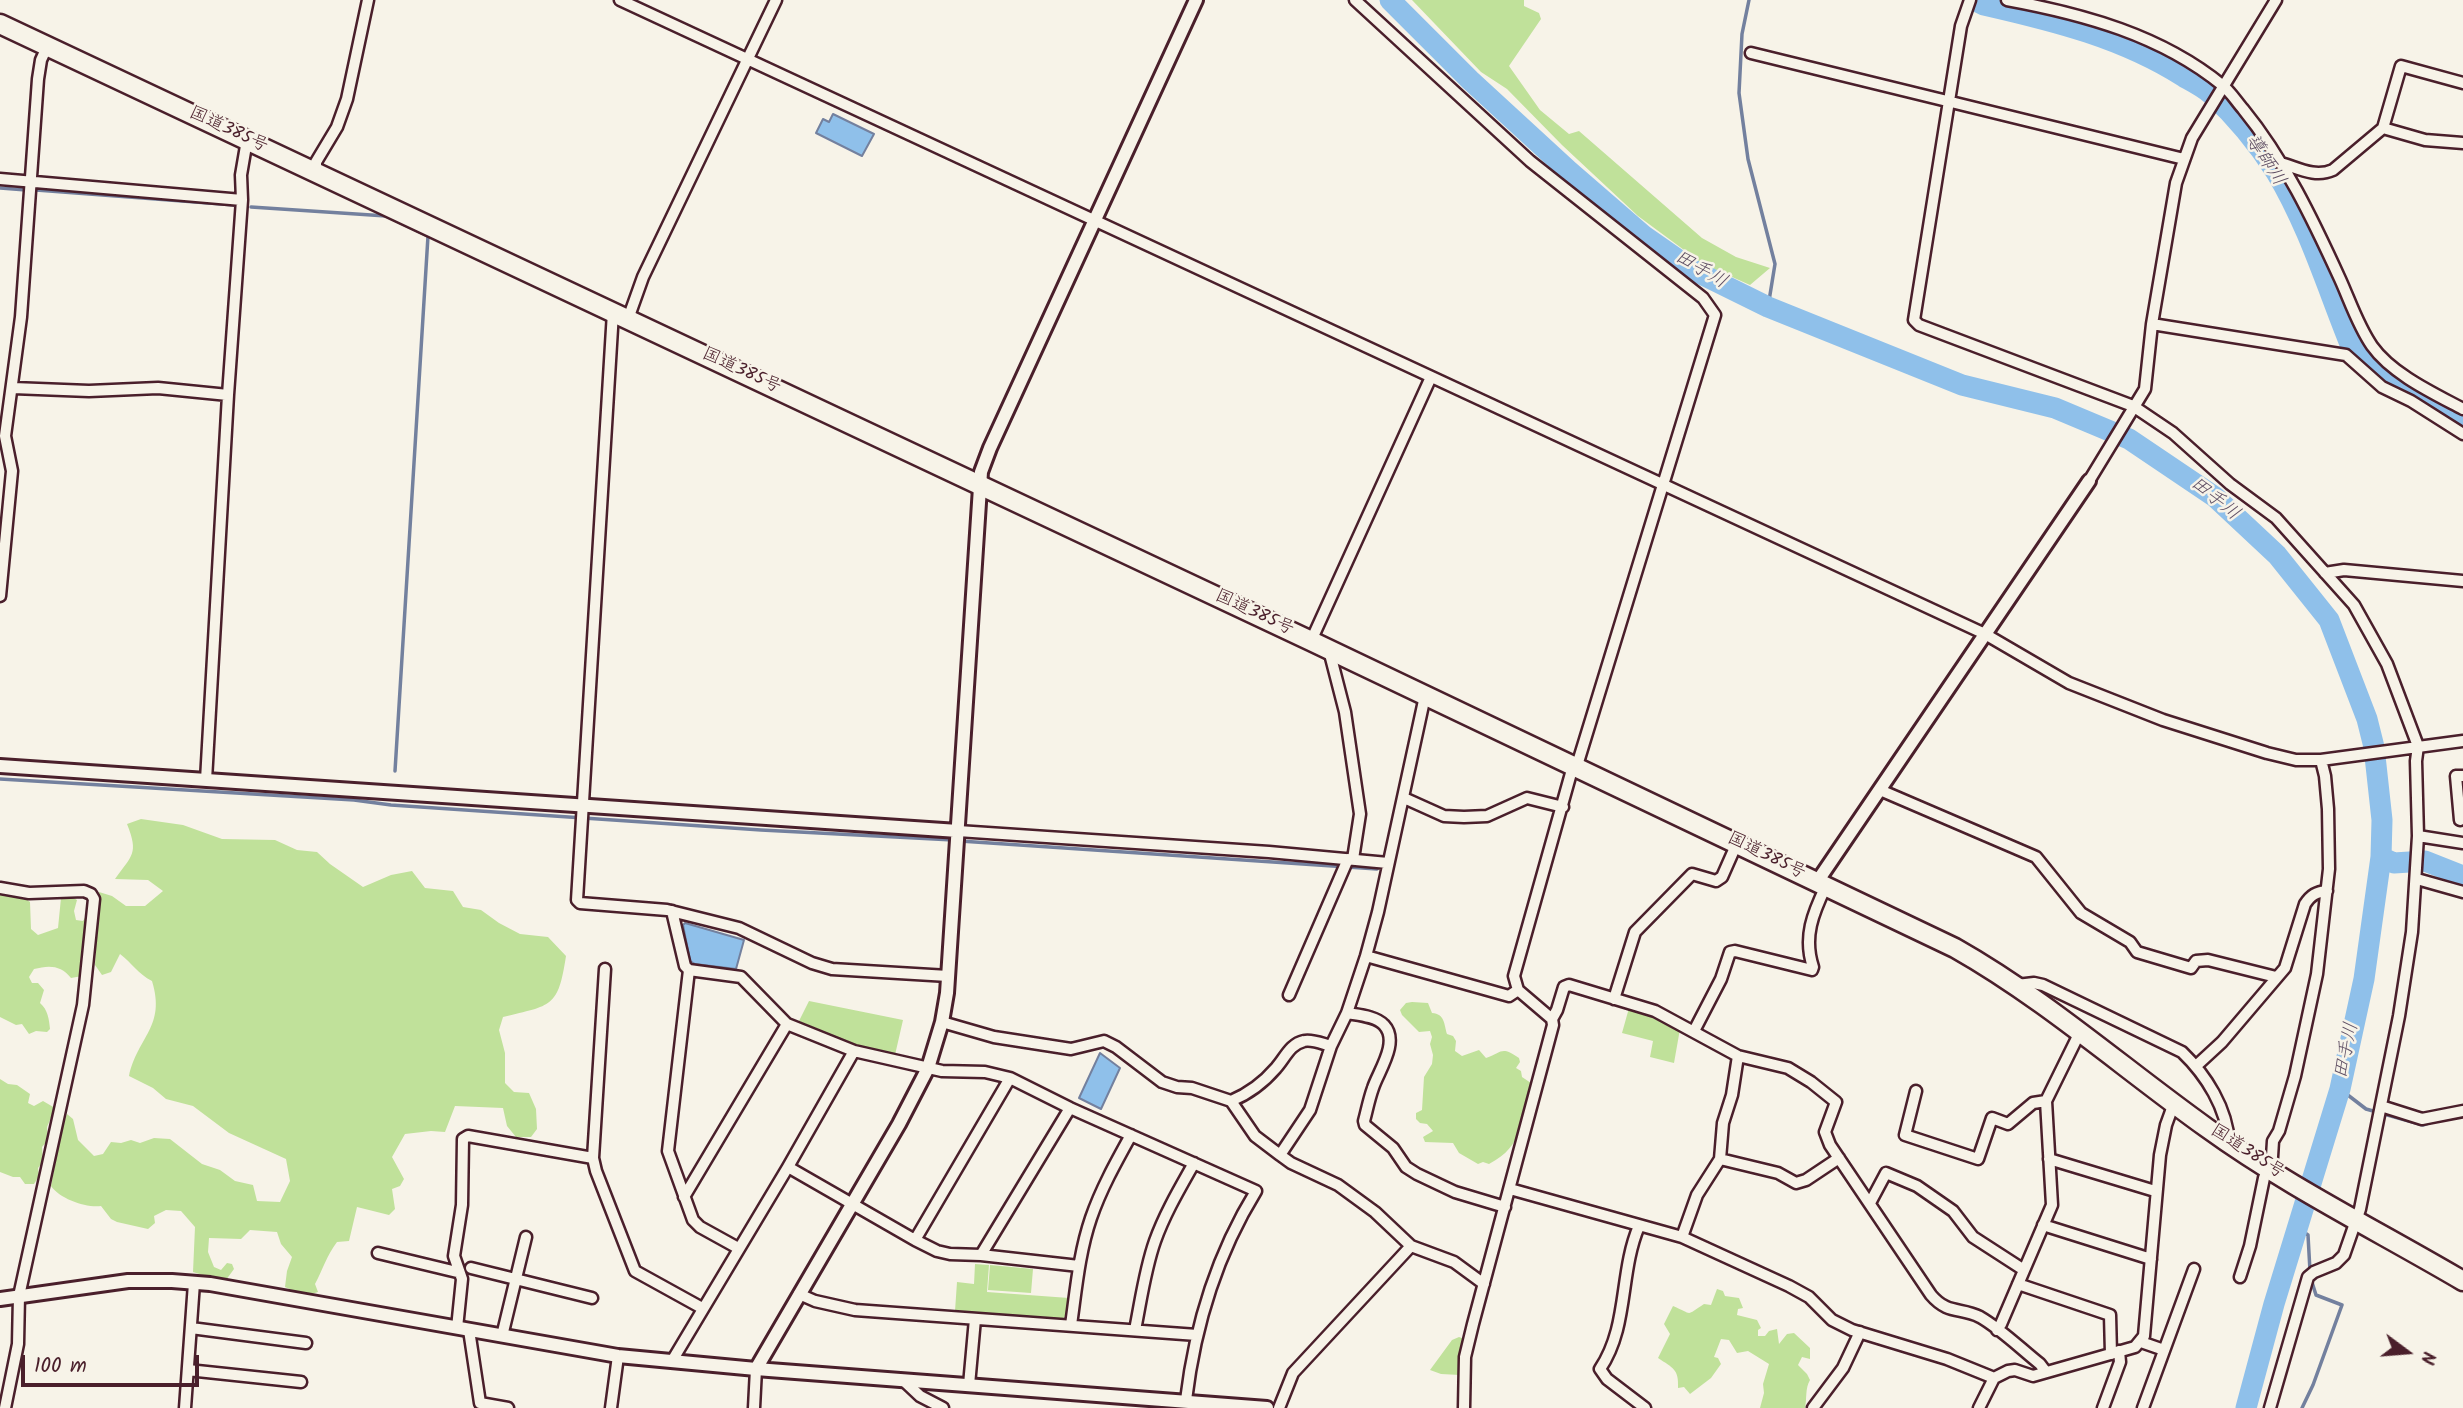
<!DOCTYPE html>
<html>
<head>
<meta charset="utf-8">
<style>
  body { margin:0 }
  #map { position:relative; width:2463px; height:1408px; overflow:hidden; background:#f7f3e8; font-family:Kalam,sans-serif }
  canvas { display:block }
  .north { position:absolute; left:2372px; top:1317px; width:70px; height:70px; -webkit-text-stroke:5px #f7f3e8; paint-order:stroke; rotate:106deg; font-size:19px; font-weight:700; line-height:28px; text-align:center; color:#4a1f2b }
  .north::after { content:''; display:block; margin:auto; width:24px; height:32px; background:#4a1f2b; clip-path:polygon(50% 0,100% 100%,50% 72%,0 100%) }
  .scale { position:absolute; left:21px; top:1355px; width:178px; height:32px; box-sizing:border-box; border:4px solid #4a1f2b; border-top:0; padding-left:9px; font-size:21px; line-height:24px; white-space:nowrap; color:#4a1f2b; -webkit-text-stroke:5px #f7f3e8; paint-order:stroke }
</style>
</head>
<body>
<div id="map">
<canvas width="2463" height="1408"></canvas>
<div class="north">N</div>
<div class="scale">100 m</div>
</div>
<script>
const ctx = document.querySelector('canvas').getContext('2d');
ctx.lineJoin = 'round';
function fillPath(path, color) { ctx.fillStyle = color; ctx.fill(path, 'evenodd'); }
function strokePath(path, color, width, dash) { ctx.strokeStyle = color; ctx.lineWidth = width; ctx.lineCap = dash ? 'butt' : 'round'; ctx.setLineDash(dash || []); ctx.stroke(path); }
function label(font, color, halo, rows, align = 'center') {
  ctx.font = font + ' Kalam,"Klee One",sans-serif'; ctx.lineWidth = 5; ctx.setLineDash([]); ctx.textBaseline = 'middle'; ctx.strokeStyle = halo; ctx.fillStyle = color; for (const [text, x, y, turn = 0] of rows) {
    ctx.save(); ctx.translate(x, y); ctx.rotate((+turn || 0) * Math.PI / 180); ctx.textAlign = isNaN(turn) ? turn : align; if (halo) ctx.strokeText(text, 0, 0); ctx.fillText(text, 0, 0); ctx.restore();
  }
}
const green = new Path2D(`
  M1412 0H1524V6L1539 13 1541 19 1509 66 1540 110 1569 134 1579 131 1702 238 1736 257 1770 268 1750 285 1703 264 1638 216 1562 145 1507 89 1481 72Z
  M141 819 183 825 222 839 275 840 297 850 317 852 330 864 363 887 391 875 412 871 425 888 453 891 463 907 481 910 499 923 520 934 548 937 566 956C558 1008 552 1005 503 1017L499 1030 505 1053V1083L514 1092 529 1093 536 1109 537 1129 531 1137H516L507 1126 503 1108 455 1106 445 1132 431 1131 405 1134 392 1157 404 1179 400 1186 392 1189 395 1209 389 1215 357 1207 349 1241 337 1242C327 1255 323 1269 315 1284L318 1292 305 1296 285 1287 287 1271 292 1257 281 1244 277 1232 250 1230 241 1239 209 1238 208 1252 214 1267 221 1270 227 1263 232 1264 234 1269 226 1280H218L193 1272 195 1227 181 1211 166 1210 154 1216 155 1223 148 1229 117 1222 111 1219 101 1206C86 1208 60 1199 51 1186L62 1128 67 1114 73 1119 78 1140 94 1156 103 1154 111 1142 121 1143 131 1140 140 1143 154 1138 170 1139 202 1164 220 1170 235 1181 253 1185 257 1201 280 1202 290 1181 286 1159 229 1133 193 1106 166 1099 153 1088 129 1076C138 1036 166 1027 152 981 138 974 132 963 120 954L111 972 102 975 95 965 99 892 112 896 126 906H145L163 891 148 880 115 879C132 855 139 854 127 824Z
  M0 894 24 898 30 902 31 929 38 935 58 928 61 898 70 896 77 900 74 911 76 920 83 921 86 916 89 922 82 976 71 978C61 965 49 965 34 969L29 977 32 983H38L44 990 40 1003C48 1010 49 1019 50 1029L47 1032 36 1031 29 1034 22 1024 16 1025 0 1017Z
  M809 1001 903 1020 895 1055 856 1045 799 1021Z
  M1412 1002 1428 1003 1432 1013C1445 1014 1444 1024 1447 1034L1453 1036 1456 1041 1455 1051 1462 1056 1479 1050 1486 1058C1503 1052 1501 1046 1519 1058L1520 1062 1516 1068 1521 1071 1522 1077 1531 1083V1088C1518 1120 1526 1145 1489 1164L1483 1162 1478 1164 1459 1153 1453 1143 1425 1142 1423 1137 1433 1131 1427 1124 1420 1123 1416 1119V1113L1422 1110 1424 1077 1432 1064 1433 1055 1430 1044 1432 1037 1430 1031 1419 1032 1402 1015 1400 1010 1406 1003Z
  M1629 1008 1659 1017 1680 1029 1674 1063 1650 1057 1653 1041 1622 1033Z
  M0 1079 8 1084 17 1085 30 1094 28 1103 34 1106 43 1101 55 1108 47 1127 48 1140 42 1147 43 1162 38 1168 39 1176 34 1184H25L20 1177H13L0 1172Z
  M975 1264 989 1265 987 1292 1069 1298 1068 1314 1062 1319 955 1311 957 1282 974 1284Z
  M990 1265 1033 1269 1031 1293 988 1290Z
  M1717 1289 1723 1291 1725 1296 1739 1298 1743 1308 1738 1309 1737 1315 1757 1320 1761 1328 1758 1330V1336H1765L1769 1331 1777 1329 1779 1344 1787 1334 1794 1333 1810 1348V1359L1802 1357 1798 1365 1807 1374 1810 1380C1805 1388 1807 1399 1805 1408H1760L1764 1393 1763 1384 1769 1364 1748 1351 1737 1353 1729 1340 1721 1339 1714 1357 1718 1358 1721 1364 1711 1378 1690 1394 1684 1387 1678 1388C1679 1369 1673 1368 1658 1358L1670 1334 1664 1324 1673 1306C1694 1315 1685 1316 1704 1304L1711 1305Z
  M1459 1337 1465 1339 1461 1353 1460 1375 1441 1374 1430 1370 1452 1340Z`);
const water = new Path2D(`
  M833 114 874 134 862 156 816 133 823 119 829 122Z
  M685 923 744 940 736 969 695 964 690 961 683 925Z
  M1100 1053 1120 1068 1101 1109 1079 1098Z`);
const stream = new Path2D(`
  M1749 0 1742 34 1739 93 1748 159 1775 264 1768 307
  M0 188 26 190
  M36 190 235 205
  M251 207 386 216 428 236 395 771
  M0 779 354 800 391 805 761 830 953 840
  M960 841 1377 869
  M2340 1089 2366 1109 2423 1125 2437 1120
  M2298 1228 2308 1235 2310 1271
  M2302 1408 2313 1385 2342 1305 2316 1295 2311 1279`);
const river = new Path2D(`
  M1390 0 1470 80 1569 171 1644 236 1693 270 1768 307 1962 385 2055 408 2129 439 2215 497 2277 555 2329 620 2367 719 2374 747 2382 820 2381 857 2364 979 2340 1089 2274 1304 2246 1408
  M1974 0 1984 5C2054 21 2123 38 2184 77 2193 82 2203 87 2211 94 2236 117 2258 144 2276 172 2308 225 2327 287 2350 344 2372 383 2425 401 2463 422
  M2381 857 2394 863 2425 861 2463 876`);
const street = new Path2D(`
  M620 0 1985 634 2069 683 2163 720 2267 753 2296 760H2321L2463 741
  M1355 0 1530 161 1703 298 1715 315 1579 759 1573 766 1514 976 1518 990 1552 1019
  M1970 0 1961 26 1914 320 1919 325 2133 406 2173 433 2230 484 2276 518 2354 605 2387 664 2418 746 2416 761 2418 836 2412 932 2399 1016 2360 1209 2344 1255 2336 1263 2314 1272 2308 1277 2270 1408
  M2007 0C2083 14 2161 35 2222 85 2230 91 2236 101 2243 109 2284 159 2313 220 2340 279 2350 301 2358 326 2372 346 2392 374 2433 393 2463 409
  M1751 53 2184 159
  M2383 128 2401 66 2463 83
  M2281 163C2298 168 2315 178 2333 170L2383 128 2425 140 2463 143
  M316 173V162L337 127 347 99 368 0
  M0 179 242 200
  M613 312 577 900 580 903 667 910 739 928 812 963 832 969 948 976
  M628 319 643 277 776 0
  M2152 324 2346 355 2382 387 2411 401 2463 434
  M13 388 89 391 158 388 228 395
  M2089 481 2145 389 2152 324 2176 183 2192 138 2276 0
  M2325 573 2344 570 2463 581
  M0 596 12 471 5 436 21 317 38 79 41 60 47 47
  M1311 641 1431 377
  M1329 650 1345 712 1360 814 1353 859
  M1425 696 1378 912 1366 956 1347 1013 1331 1046 1310 1110 1280 1155 1291 1163 1338 1185 1375 1212 1411 1246 1454 1262 1484 1284
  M206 780 228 395 242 200 241 175 247 140
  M1880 790 2036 857 2081 913 2130 942 2137 952 2191 968 2196 961 2208 960 2276 977
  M1404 798 1444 816 1464 817 1487 816 1527 798 1563 807
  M2460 820 2456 776H2463
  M958 831 1269 852 1388 863
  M2418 836 2463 843
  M2417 879 2463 892
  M0 888 29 893 84 891 91 894 94 899 83 1005 19 1296 18 1344 5 1408
  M672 911 685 966 689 970
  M1366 956 1509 996 1518 990
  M605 969 593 1158 596 1171 635 1271 702 1308
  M2017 985 2034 983 2043 985 2182 1052C2206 1075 2227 1108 2229 1143
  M1289 995 1348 859
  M1614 999 1635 932 1692 874 1716 881 1722 877 1737 843
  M1347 1013C1358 1015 1376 1016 1384 1025 1400 1042 1378 1072 1373 1088 1369 1099 1367 1110 1364 1121L1365 1125 1393 1148 1406 1167 1417 1174 1455 1192 1505 1207
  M942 1022 994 1037 1071 1049 1104 1041 1116 1047 1162 1082 1177 1087 1192 1088 1231 1101C1248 1094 1264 1082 1276 1068 1285 1058 1290 1044 1304 1041 1312 1039 1323 1044 1331 1046
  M1694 1031 1721 979 1730 952 1735 951 1812 970 1813 967C1803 937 1813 913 1826 886
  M2196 1066 2222 1042 2285 968 2305 904C2311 895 2316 892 2327 891
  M1916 1091 1905 1135 1978 1159 1992 1118 2008 1124 2033 1103 2046 1101
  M1231 1101 1255 1136 1280 1155
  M2381 1106 2422 1119 2463 1111
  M1720 1159 1778 1173 1796 1183 1806 1180 1839 1158
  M2049 1159 2155 1191
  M788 1167 915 1240 937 1251 950 1254 981 1255 1079 1266
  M1510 1189 1682 1237 1789 1286 1809 1297 1832 1320 1852 1330 1947 1359 1994 1378
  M684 1197 787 1024
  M1870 1203 1886 1173 1917 1186 1953 1211 1973 1237 2024 1270
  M2043 1225 2151 1259
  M1639 1226C1619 1273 1629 1326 1600 1369L1607 1379 1645 1408
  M1682 1237 1697 1195 1720 1159 1723 1123 1732 1095 1738 1056
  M915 1240 1010 1078
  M738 1248 700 1227 693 1220 668 1151 689 970 741 977 787 1024 854 1051 942 1071 985 1072 1010 1078 1070 1108 1256 1191C1216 1256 1195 1325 1186 1400
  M378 1253 457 1272
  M981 1255 1070 1108
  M471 1268 592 1298
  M2240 1277 2250 1246 2264 1178 2272 1157 2273 1141 2279 1131 2295 1076 2317 974 2329 869 2328 809 2325 776 2321 760
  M2018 1284 2110 1315 2111 1354
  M799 1294 815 1301 855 1310 1197 1335
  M1071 1325C1076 1290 1079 1253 1091 1218 1101 1189 1116 1162 1131 1135
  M191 1328 306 1343
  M457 1328 462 1279 454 1256 462 1205 463 1139 468 1136 593 1158
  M469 1330 480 1403 508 1408
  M1135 1330C1141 1300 1145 1269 1155 1241 1165 1213 1180 1188 1194 1163
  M1997 1330 2001 1324 2052 1205 2046 1101 2080 1032
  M502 1336 526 1237
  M2141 1342 2164 1350
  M672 1361 788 1167 854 1051
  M188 1370 301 1382
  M903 1380 920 1396 943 1408
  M969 1385 975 1319
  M185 1408 194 1283
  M611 1408 618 1356
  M754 1408 756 1369
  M1279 1408 1293 1373 1411 1246
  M1464 1408 1465 1357 1473 1324 1553 1025 1552 1019 1557 1010 1564 987 1569 985 1655 1011 1738 1056 1788 1068 1811 1082 1836 1102 1825 1132 1830 1145 1931 1295C1948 1315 1961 1307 1980 1317 2001 1329 2021 1349 2040 1364L2046 1372
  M1813 1408 1843 1368 1860 1332
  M1979 1408 1994 1378 2008 1371 2015 1370 2033 1376 2135 1347 2144 1336 2160 1155 2166 1125 2174 1103
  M2103 1408 2120 1362 2119 1351
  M2143 1408 2194 1269`);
const secondary = new Path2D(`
  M0 766 958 831
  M1817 882 2089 481
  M0 1299 128 1281H172L210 1284 618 1356 756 1369 1267 1408
  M756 1369 899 1124 928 1068 942 1022 947 993 981 472 990 448 1196 0`);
const highway = new Path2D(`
  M0 24 1311 641 1955 948C2045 999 2123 1068 2207 1128 2287 1186 2378 1231 2463 1281`);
const streetNames = [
  ["国道385号",228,131,25],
  ["国道385号",741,372,25],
  ["国道385号",1254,614,25],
  ["国道385号",1766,857,26],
  ["国道385号",2247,1153,33]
];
const waterNames = [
  ["導師川",2264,161,57],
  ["田手川",1700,271,30],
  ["田手川",2214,500,39],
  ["田手川",2348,1051,-78]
];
fillPath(green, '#c0e19a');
fillPath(water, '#8fc0ea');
strokePath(water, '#73809e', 2);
strokePath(stream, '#73809e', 3.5);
strokePath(river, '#8fc0ea', 21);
strokePath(street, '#4a1f2b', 15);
strokePath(secondary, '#4a1f2b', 18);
strokePath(highway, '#4a1f2b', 23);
strokePath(street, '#f7f3e8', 10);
strokePath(secondary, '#f7f3e8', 12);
strokePath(highway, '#f7f3e8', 18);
label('18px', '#4a1f2b', '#f7f3e8', streetNames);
label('italic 19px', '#5f4f64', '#f7f3e8', waterNames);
</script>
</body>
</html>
